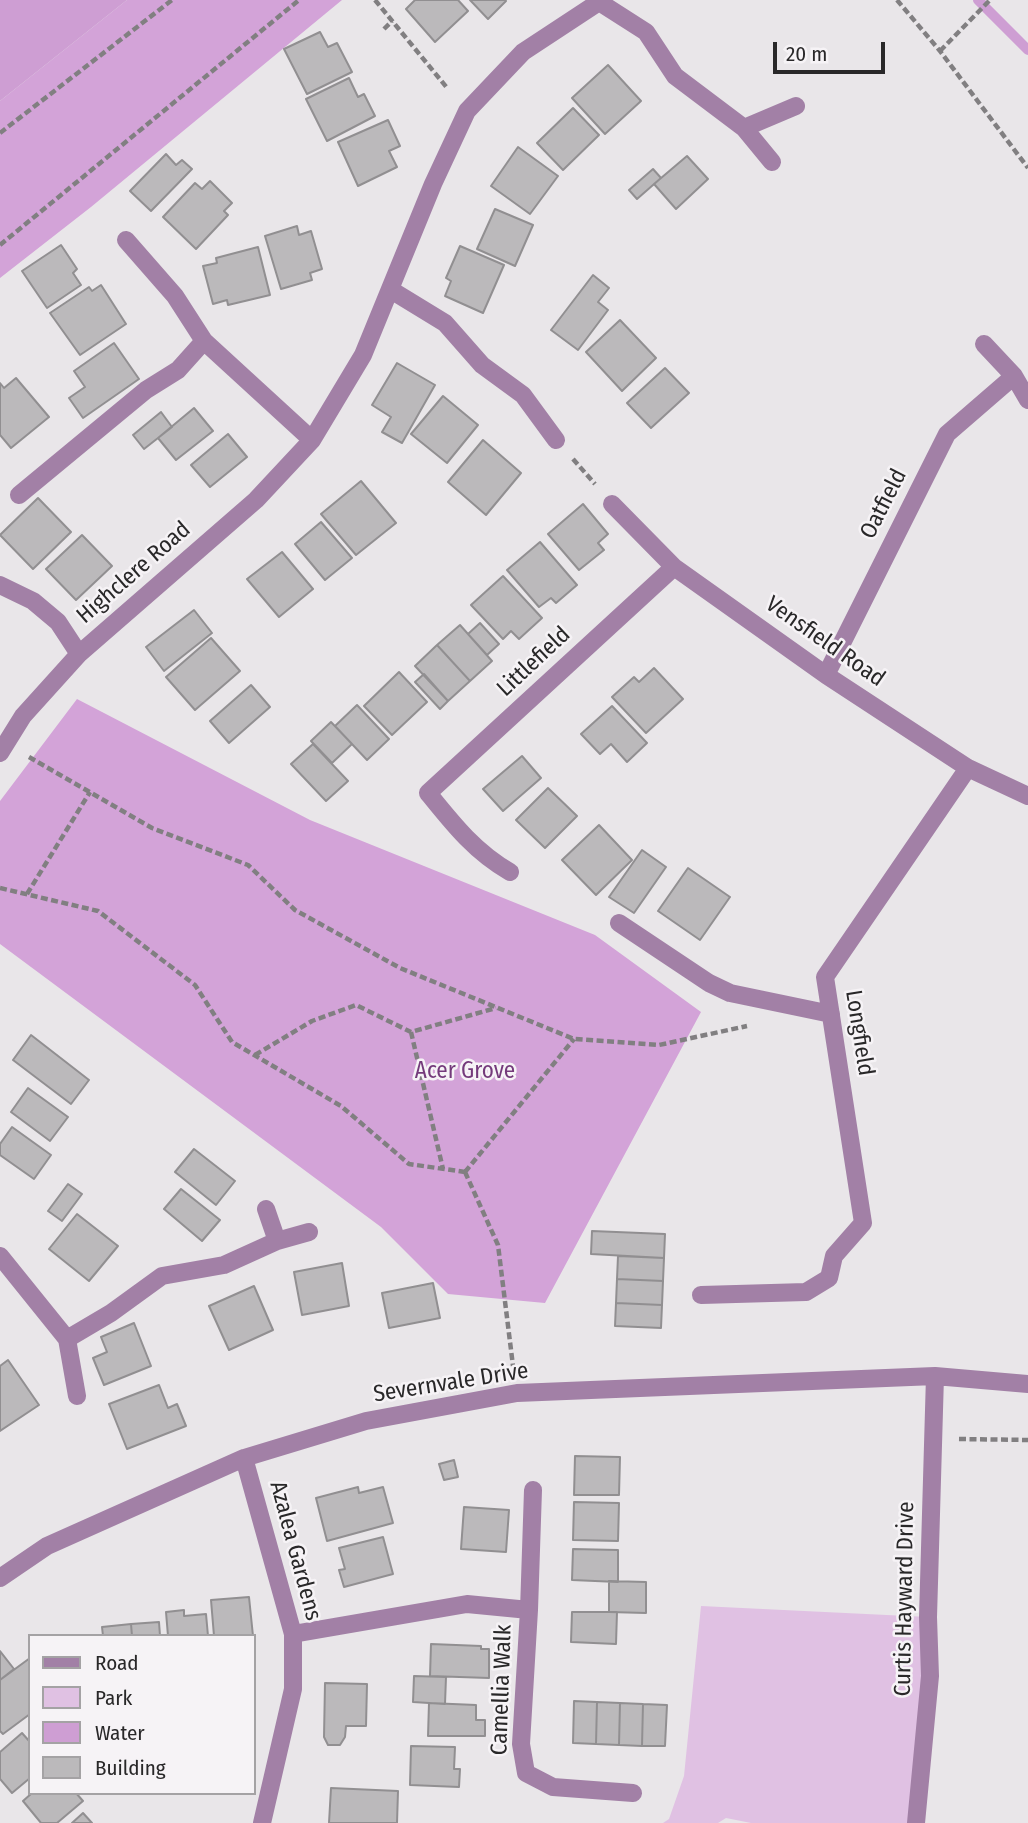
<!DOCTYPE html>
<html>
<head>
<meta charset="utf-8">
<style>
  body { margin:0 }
  #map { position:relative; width:1028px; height:1823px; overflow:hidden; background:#e9e6e9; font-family:"Fira Sans Condensed",sans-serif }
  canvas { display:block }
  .legend { position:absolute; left:28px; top:1634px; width:228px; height:161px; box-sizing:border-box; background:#f6f3f6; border:2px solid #a4a2a4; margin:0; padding:9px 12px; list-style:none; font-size:21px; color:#292829 }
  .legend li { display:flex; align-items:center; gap:14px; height:35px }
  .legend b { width:35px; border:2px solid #a4a2a4 }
  .scale { position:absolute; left:773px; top:42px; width:112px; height:32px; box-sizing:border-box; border:4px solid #292829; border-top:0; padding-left:9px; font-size:21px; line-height:24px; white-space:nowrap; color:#292829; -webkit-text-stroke:5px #f6f3f6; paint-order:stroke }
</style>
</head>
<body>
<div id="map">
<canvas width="1028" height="1823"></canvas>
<ul class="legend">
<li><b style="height:9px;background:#a280a6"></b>Road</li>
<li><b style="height:19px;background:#e0c1e3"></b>Park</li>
<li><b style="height:19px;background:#ce9ed3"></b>Water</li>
<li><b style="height:19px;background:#bbb9bb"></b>Building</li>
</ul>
<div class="scale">20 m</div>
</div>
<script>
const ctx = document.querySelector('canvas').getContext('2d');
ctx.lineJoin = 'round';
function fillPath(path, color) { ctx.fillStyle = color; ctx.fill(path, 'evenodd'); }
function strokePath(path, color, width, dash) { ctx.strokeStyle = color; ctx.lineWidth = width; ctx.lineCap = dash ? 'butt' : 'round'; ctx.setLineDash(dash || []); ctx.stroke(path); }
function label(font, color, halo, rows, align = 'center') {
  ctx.font = font + ' "Fira Sans Condensed",sans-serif'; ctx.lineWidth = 5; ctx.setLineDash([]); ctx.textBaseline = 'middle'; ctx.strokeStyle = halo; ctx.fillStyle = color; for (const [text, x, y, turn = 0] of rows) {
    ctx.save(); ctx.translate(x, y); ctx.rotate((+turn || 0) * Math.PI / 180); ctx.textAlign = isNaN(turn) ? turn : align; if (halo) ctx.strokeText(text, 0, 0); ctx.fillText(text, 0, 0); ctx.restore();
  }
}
const green = new Path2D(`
  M701 1606 928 1617 923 1823H751L726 1818 718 1823H663L669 1819 684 1776Z`);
const forest = new Path2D(`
  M127 0H342L91 207 0 278V101Z
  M77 699 310 820 595 935 701 1012 545 1303 448 1294 381 1227 0 944V801Z`);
const water = new Path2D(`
  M0 0H127L0 101Z`);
const stream = new Path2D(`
  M978 0 1028 50`);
const building = new Path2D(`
  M415 0H458L468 11 435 42 406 9Z
  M470 0H505L506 1 488 19Z
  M320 32 328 47 337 43 352 72 307 94 284 49Z
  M608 65 641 101 605 134 572 98Z
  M349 78 358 97 364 94 375 116 327 141 306 99Z
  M573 108 599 135 563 170 537 143Z
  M388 120 400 146 389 151 397 167 358 186 338 142Z
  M518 147 558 176 530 214 491 186Z
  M166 154 176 165 182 160 192 169 151 211 130 191Z
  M687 156 708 179 676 209 654 184Z
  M653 169 661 178 637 199 629 190Z
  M210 181 232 203 224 211 228 215 196 249 163 217 195 183 202 189Z
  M495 209 533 225 515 266 477 249Z
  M297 226 299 235 311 231 322 269 310 273 312 280 281 289 265 236Z
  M61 245 77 269 73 273 81 285 47 308 22 271Z
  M460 246 504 265 483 313 445 296 451 281 446 278Z
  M258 247 270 295 228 305 227 300 213 304 203 266 217 263 216 258Z
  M593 275 609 288 598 302 608 310 578 350 551 330Z
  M101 285 126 324 80 355 50 313 89 287 92 291Z
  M620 320 656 358 622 391 586 352Z
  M114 343 139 379 83 418 69 398 85 387 74 371Z
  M397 363 435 385 402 443 382 432 391 417 372 405Z
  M665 368 689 393 651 428 627 403Z
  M16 378 49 417 11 448 0 435V383L4 388Z
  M443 396 478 425 447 463 411 434Z
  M194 408 213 431 176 460 158 438Z
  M161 412 172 427 144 449 133 435Z
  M228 434 247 457 210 487 191 465Z
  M483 440 521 473 486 515 448 482Z
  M361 481 396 523 356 555 321 514Z
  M38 498 71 532 33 569 0 535Z
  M583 504 608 534 598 543 604 550 579 570 548 534Z
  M321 522 352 558 325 580 295 544Z
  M82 535 112 566 76 600 46 569Z
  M540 542 577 585 556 603 551 598 539 607 507 570Z
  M282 552 313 589 279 617 247 579Z
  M503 576 542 618 519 639 511 631 503 639 471 605Z
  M194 610 212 633 164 671 146 647Z
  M480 623 499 644 487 655 468 634Z
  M460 625 492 661 470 681 437 645Z
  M211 638 240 671 195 710 166 677Z
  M437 645 470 681 448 701 415 666Z
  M654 668 683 699 646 733 612 697 634 677 639 682Z
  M399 672 427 702 392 735 364 706Z
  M424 674 448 701 440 709 415 682Z
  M251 685 270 707 229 743 210 721Z
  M357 705 389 739 367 760 335 726Z
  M612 706 647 743 627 762 611 744 600 754 581 734Z
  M331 722 352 744 332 763 311 741Z
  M313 744 348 781 326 801 291 764Z
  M522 756 541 778 503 811 483 789Z
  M548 788 577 816 545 848 516 820Z
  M599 825 632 860 596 895 562 860Z
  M642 850 666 867 634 913 609 897Z
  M688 868 730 897 700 940 658 911Z
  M31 1035 89 1080 71 1104 13 1060Z
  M28 1088 68 1117 50 1141 11 1112Z
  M12 1127 51 1155 34 1179 0 1155V1144Z
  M194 1149 235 1181 216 1205 175 1172Z
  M68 1184 82 1194 62 1221 48 1211Z
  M181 1189 220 1220 202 1241 164 1209Z
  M77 1214 118 1246 89 1281 49 1249Z
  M592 1231 665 1234 664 1258 591 1254Z
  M618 1256 664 1258 663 1281 617 1279Z
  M342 1263 349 1306 302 1315 294 1272Z
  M617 1279 663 1281 662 1305 616 1303Z
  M433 1283 440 1318 389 1328 382 1293Z
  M254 1286 273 1330 229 1350 209 1306Z
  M616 1303 662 1305 661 1328 615 1326Z
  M134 1323 151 1366 104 1385 93 1358 107 1352 101 1337Z
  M8 1360 39 1405 0 1431V1366Z
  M159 1385 168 1408 177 1404 186 1426 127 1449 109 1404Z
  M575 1456 620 1457 619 1495H574Z
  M454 1460 458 1477 444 1480 439 1464Z
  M358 1487 359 1493 383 1487 393 1523 327 1541 316 1498Z
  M574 1502 619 1503 618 1541 573 1540Z
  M464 1507 509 1510 506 1552 461 1549Z
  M383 1537 393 1574 344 1587 339 1570 345 1569 339 1548Z
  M573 1549 618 1550V1582L572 1580Z
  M609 1581 646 1582V1613L609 1612Z
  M249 1597 253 1636H214L211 1600Z
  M184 1610V1616L206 1614 208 1636H168L166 1612Z
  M572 1612H617L616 1644 571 1642Z
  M159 1622 160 1636H132L131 1624Z
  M131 1624 132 1636H103L102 1627Z
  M431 1644 481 1646V1649H489V1678L430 1676Z
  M0 1651 14 1669 0 1680Z
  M30 1658V1714L3 1734 0 1731V1680Z
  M414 1676 446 1677 445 1704 413 1702Z
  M325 1683 367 1684 366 1726H346L345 1737 340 1745H328L324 1737Z
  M574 1701 597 1702 596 1744 573 1743Z
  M597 1702 620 1703 619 1745 596 1744Z
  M429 1703 476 1705V1720H485V1736H428Z
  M620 1703 643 1704 642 1746 619 1745Z
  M643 1704 667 1705 665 1746H642Z
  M22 1733 30 1742V1778L12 1793 0 1779V1752Z
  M411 1746 455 1747 454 1769H460L459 1787 410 1785Z
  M331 1788 398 1791 397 1823H329Z
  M32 1793H76L83 1801 57 1823H41L23 1801Z
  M83 1813 92 1823H72Z`);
const path = new Path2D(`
  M375 0 448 89
  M897 0 940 51 1028 168
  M384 29 392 21
  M940 51 990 0
  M0 133 172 0
  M0 245 299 0
  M573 459 595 484
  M29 757 152 828 248 865 295 910 400 968 574 1039 659 1045 747 1026
  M0 888 98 911 195 985 232 1042 341 1106 409 1164 465 1172
  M27 894 90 792
  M411 1032 443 1169
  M255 1055 312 1021 356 1005 411 1032 496 1008
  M465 1172 498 1245 513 1366
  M465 1172 574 1039
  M959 1439 1028 1440`);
const minor = new Path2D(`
  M744 128 796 106
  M126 240 175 296 204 341 312 440
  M391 290 445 323 482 365 523 395 556 440
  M984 344 1014 376
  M19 495 146 390 178 370 204 341
  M612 504 674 567 826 675 968 768 1028 796
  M0 585 33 601 58 622 79 654
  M826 675 947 434 1014 376 1028 400
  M0 753 23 716 79 654 256 500 312 440 363 355 433 184 467 111 523 52 599 2 646 32 675 76 744 128 772 162
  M510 872C475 852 453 824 428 793L674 567
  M619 923 709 983 730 993 831 1014
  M266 1209 277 1241
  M0 1256 67 1339 77 1396
  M701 1295 806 1292 829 1278 834 1256 863 1223 825 977 968 768
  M67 1339 111 1313 162 1276 224 1265 277 1241 309 1232
  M244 1458 293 1634V1689L262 1823
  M0 1578 47 1546 244 1458 366 1421 517 1393 935 1376 1028 1384
  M529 1610 533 1490
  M293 1634 467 1604 529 1610 521 1744 526 1773 553 1787 633 1793
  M916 1823 930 1676 928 1617 935 1376`);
const streetNames = [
  ["Oatfield",884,504,-63],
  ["Highclere Road",134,573,-41],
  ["Vensfield Road",825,642,35],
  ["Littlefield",534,662,-43],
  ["Longfield",859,1033,81],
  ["Severnvale Drive",451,1383,-9],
  ["Azalea Gardens",295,1551,75],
  ["Curtis Hayward Drive",905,1599,-89],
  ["Camellia Walk",502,1690,-88]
];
const parkNames = [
  ["Acer Grove",465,1072]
];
fillPath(green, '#e0c1e3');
fillPath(forest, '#d3a3d8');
fillPath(water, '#ce9ed3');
strokePath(stream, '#ce9ed3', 10);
fillPath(building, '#bbb9bb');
strokePath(building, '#918f91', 2);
strokePath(path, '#817f81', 4.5, [7, 3.5]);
strokePath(minor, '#a280a6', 18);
label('23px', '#292829', '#f6f3f6', streetNames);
label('23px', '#743a7b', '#f6f3f6', parkNames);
</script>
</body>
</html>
